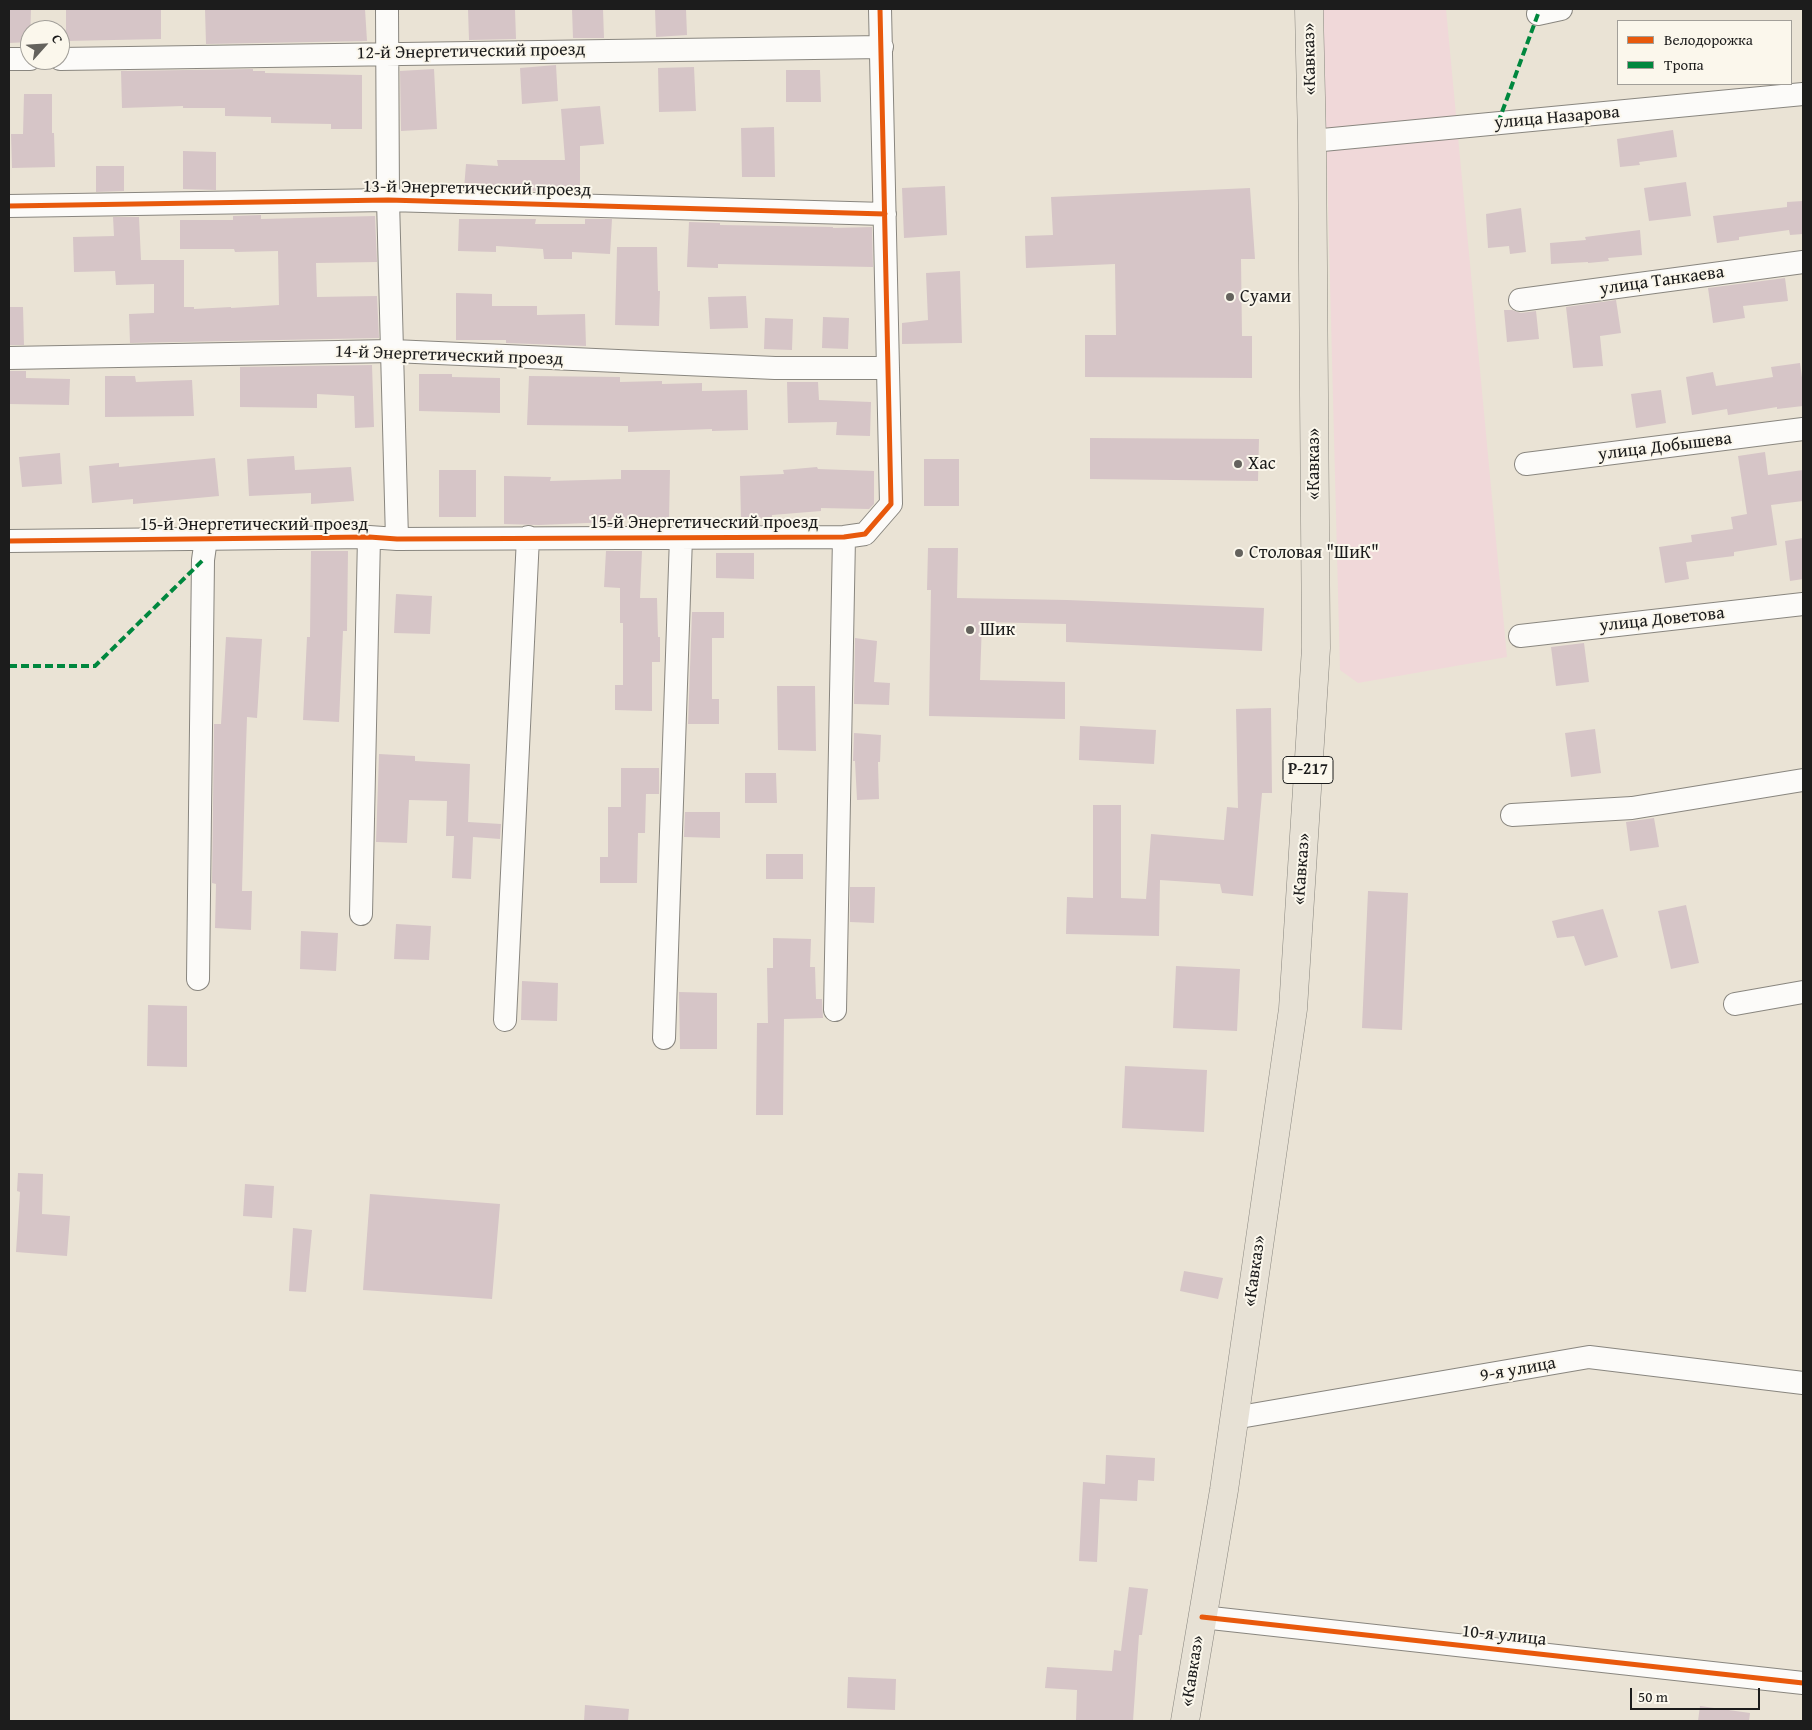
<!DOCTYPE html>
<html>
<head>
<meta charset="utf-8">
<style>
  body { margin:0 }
  #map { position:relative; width:1812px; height:1730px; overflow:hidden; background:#eae3d5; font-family:"Gentium Book Plus",serif }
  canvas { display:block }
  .frame { position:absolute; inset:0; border:10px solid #1c1c1c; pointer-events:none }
  .legend { position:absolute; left:1617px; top:20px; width:175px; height:65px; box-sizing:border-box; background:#fbf7ec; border:1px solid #a29f99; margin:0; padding:6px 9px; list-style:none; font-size:15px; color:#1c1c1c }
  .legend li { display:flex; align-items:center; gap:10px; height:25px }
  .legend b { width:25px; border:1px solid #a29f99 }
  .north { position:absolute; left:20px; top:20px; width:50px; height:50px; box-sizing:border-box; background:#fbf7ec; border:1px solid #a29f99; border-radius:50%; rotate:64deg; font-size:14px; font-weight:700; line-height:20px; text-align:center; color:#1c1c1c }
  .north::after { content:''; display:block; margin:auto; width:18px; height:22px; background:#64625d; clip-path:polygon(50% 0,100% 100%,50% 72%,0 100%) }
  .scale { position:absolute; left:1630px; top:1688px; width:130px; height:22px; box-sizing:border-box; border:2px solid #1c1c1c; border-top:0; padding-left:6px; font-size:15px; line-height:18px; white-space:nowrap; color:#1c1c1c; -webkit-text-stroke:4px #fbf7ec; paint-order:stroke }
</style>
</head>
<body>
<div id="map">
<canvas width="1812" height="1730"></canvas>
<div class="frame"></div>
<ul class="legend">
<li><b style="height:6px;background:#e8590c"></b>Велодорожка</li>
<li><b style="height:6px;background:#00873e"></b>Тропа</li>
</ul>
<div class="north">С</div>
<div class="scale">50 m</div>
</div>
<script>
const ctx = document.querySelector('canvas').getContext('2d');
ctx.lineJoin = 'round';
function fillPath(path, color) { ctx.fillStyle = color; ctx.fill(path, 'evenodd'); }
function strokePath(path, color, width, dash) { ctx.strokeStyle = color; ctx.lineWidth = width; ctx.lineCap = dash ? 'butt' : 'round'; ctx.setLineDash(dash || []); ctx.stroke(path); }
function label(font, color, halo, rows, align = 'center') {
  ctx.font = font + ' "Gentium Book Plus",serif'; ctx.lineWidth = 4; ctx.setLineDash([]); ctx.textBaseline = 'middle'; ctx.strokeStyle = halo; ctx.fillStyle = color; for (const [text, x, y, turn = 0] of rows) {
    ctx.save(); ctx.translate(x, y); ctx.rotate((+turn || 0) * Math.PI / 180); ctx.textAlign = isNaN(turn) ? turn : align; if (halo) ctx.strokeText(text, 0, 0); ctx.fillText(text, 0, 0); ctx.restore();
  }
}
const built = new Path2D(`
  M1323 9H1446L1507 657 1358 683 1340 670Z`);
const building = new Path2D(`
  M9 9H31L30 42 9 43Z
  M66 9H161V39L66 41Z
  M205 9H365L367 41 206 44Z
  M468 9H515L516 39 469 40Z
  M572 9H603L604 38H573Z
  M655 9H686L687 35 656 37Z
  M556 65 558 101 522 104 520 68Z
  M694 67 696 111 659 112 658 68Z
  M253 69V71H265V73L362 75V129H331V124L271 123V117L225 116V108H183V106L122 108 121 71Z
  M434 69 437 129 401 131 400 71Z
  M786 70H820L821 102H786Z
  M24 94H52V133H54L55 167 12 168 11 134H23Z
  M600 106 604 144 580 146V192L464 189 466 164 498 166 497 160H565L561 109Z
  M774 127 775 177H742L741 128Z
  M1673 130 1677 157 1639 162 1640 165 1620 167 1617 139Z
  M183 151 216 152V190L183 189Z
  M96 166H124V191L96 192Z
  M1686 182 1691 216 1649 221 1644 188Z
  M945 186 947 235 904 238 902 188Z
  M1250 188 1255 259H1241L1242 336H1252V378L1085 377V335H1116L1115 264 1026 268 1025 236 1053 235 1051 197Z
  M1803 201V234L1790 235 1789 230 1739 237V240L1717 243 1713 216 1787 207V202Z
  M1521 208 1526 252 1510 254 1509 246 1488 248 1486 214Z
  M261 215V219L375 216 377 262 316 263 317 297 377 296 379 338 130 343 129 314 154 313V284L116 285 115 271 74 272 73 237 114 236 113 217H139L141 260H184V307H194V309L231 307V308L279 305 278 251 235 252 234 249H180V220H233V216Z
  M459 219H536L535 224H585V219H612L610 254 572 252V259H544L543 249 496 246V252L458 251Z
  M689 222 720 223V225L833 227V228L872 227 873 267 718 264V268L687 267Z
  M1640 230 1642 255 1608 258 1609 261 1588 263V262L1551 264 1550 243 1586 240 1585 237Z
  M617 247H657L658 291H660L659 326 615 325Z
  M960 271 962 343 902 344V323L928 320 926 273Z
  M1785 278 1788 301 1743 306 1745 318 1713 323 1708 288Z
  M456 293 492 294V306H537V315L585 314 586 346 506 343V340H456Z
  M746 296 748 328 710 329 708 297Z
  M1616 300 1621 333 1600 336 1603 366 1573 368 1566 307Z
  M9 307H23L24 345H9Z
  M1504 310H1512L1521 313 1536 311 1539 339 1507 342Z
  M823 317 849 318 848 349 822 348Z
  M765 318 793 319 792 350 764 349Z
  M1800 363 1803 385V406L1777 409V407L1728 415 1727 409 1692 415 1686 377 1713 372 1716 386 1773 377 1771 367Z
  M372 365 374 427 355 428 354 396 317 394V408L240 407V367Z
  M9 371H26V378L70 379 69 405 9 404Z
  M419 374H452V377L500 378V413L419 411Z
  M105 376H135L136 382 192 380 194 416 105 417Z
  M529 376 620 377V382L662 381V384L702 383V391L747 390 748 430 712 431V429L628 432V426L527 425Z
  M787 382H818L819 400 871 402 870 436 836 435 837 422 788 423Z
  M1661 390 1666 423 1636 428 1631 394Z
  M1090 438 1259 439 1258 481 1090 479Z
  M1765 452 1768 475 1803 470V501L1771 505 1777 545 1734 552V556L1686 562 1689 579 1665 583 1659 547 1692 542 1691 535 1733 529 1731 517 1747 514 1738 456Z
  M60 453 62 484 22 487 19 457Z
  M294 456 295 470 351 467 354 501 311 504V493L249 496 247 459Z
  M215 458 219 496 133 504V499L92 503 89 466 119 463V467Z
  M924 459H959V506H924Z
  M817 467 818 469 874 471V504L869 509 821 508V511L772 515V518L741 519 740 476 784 474 783 470Z
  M439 470H476V517H439Z
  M621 470H670L669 520 611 519V522L539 525 504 524V476L551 477 550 481 621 479Z
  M1803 538V579L1790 581 1785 541Z
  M928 548H958L957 598 1067 600 1264 608 1262 651 1066 642V624L982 622 980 680 1065 682V719L929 716 931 590H927Z
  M311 551H348L347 631H343L339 722 303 720 307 637H310Z
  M606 551H642L640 598H657L658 637H660V662H652V711L615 710V685H623V623H620V588L604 587Z
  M716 553H754V579L716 578Z
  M396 594 432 596 430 634 394 633Z
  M692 612H724V638H712V699H719V724H688Z
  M226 637 262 639 257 718 247 717 245 777 242 891H252L251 930 215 928 216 884 212 883 214 724H221Z
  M855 638 877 641 874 682 890 683 889 705 854 704Z
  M1584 643 1589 682 1556 686 1551 647Z
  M777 686H815L816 751 778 750Z
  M1271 708 1272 793H1262L1253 896 1222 893 1220 884 1160 880 1159 936 1066 934 1067 897 1093 898V805H1121V898L1146 899 1151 834 1224 840 1227 807 1238 808 1236 709Z
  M1080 726 1156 730 1154 764 1079 760Z
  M1595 729 1601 773 1571 777 1565 733Z
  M854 733 881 735 880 762H878L879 799 857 800 855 761H853Z
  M379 754 415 756V761L470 764 468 822 501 824 500 839 473 837 471 879 452 878 454 836H446L447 801 409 800 407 843 376 842Z
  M621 768H659V794H646L645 833H638L637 883H600V857H608V807H621Z
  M745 773H776L777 803H745Z
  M685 812H720V838L684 837Z
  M1654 818 1659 847 1630 851 1626 822Z
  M766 854H803V879H766Z
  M850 887H875L874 923 850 922Z
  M1368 891 1408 893 1402 1030 1362 1028Z
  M1686 905 1699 963 1671 969 1658 911Z
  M1603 909 1618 957 1585 966 1574 936 1557 938 1552 921Z
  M396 924 431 926 429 960 394 959Z
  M301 931 338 933 336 971 300 969Z
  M773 938 811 939 810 967H815L816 999H822L823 1018 784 1019 783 1115H756L757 1023H768L767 968H773Z
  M1176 966 1240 969 1237 1031 1173 1028Z
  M522 981 558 983 557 1021 521 1020Z
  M679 992 717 993V1049H680Z
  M148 1005 187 1006V1067L147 1066Z
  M1125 1066 1207 1070 1204 1132 1122 1128Z
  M18 1173 43 1174 42 1214 70 1216 67 1256 16 1252 20 1192 17 1191Z
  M245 1184 274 1186 272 1218 243 1216Z
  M370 1194 500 1204 492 1299 363 1290Z
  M293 1228 312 1230 306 1292 289 1291Z
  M1184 1271 1223 1278 1218 1299 1180 1291Z
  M1106 1455 1155 1458 1154 1481 1138 1480 1137 1501 1100 1499 1097 1562 1079 1561 1083 1482 1105 1484Z
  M1129 1587 1148 1589 1142 1635H1139L1133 1721H1076L1077 1690 1045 1688 1047 1667 1112 1671 1114 1650 1121 1651Z
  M848 1677 896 1679 895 1710 847 1708Z
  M585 1705 629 1709 628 1721H584Z
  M1700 1706 1750 1713 1749 1721H1698Z`);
const minor = new Path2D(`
  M387 9 388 200 397 539
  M1538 14 1561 9
  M9 59H30
  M60 59 882 47
  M1312 141 1803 94
  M9 206 388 200 885 214
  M1520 300 1803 262
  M9 358 393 351 775 368H888
  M1526 464 1803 429
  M9 541 369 537 397 539 844 537 865 534 891 504 880 9
  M1520 636 1803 604
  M1512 815 1632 808 1803 780
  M361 914 369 537
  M198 979 203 560 206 539
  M1735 1004 1803 992
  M835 1010 844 537
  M505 1020 528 537
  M664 1038 681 537
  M1234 1418 1589 1357 1803 1383
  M1202 1617 1803 1683`);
const highway = new Path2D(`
  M1185 1721 1224 1490 1293 1009 1316 648 1312 141 1309 9`);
const quiet = new Path2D(`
  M1498 123 1538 14
  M9 666H95L203 560`);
const cycleway = new Path2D(`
  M9 206 388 200 885 214
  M9 541 369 537 397 539 844 537 865 534 891 504 880 9
  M1202 1617 1803 1683`);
const markers = [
  [1230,297,5,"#64625d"],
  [1238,464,5,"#64625d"],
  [1239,553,5,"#64625d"],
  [970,630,5,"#64625d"]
];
const shields = [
  [1308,770,50]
];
const shieldNames = [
  ["Р-217",1308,770]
];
const streetNames = [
  ["12-й Энергетический проезд",471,52,-1],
  ["«Кавказ»",1310,59,-91],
  ["улица Назарова",1557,118,-5],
  ["13-й Энергетический проезд",477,189,1],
  ["улица Танкаева",1662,281,-8],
  ["14-й Энергетический проезд",449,356,2],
  ["улица Добышева",1665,447,-7],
  ["«Кавказ»",1314,464,-90],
  ["15-й Энергетический проезд",704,523],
  ["15-й Энергетический проезд",254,525],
  ["улица Доветова",1662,620,-6],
  ["«Кавказ»",1302,869,-86],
  ["«Кавказ»",1255,1271,-82],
  ["9-я улица",1518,1370,-10],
  ["10-я улица",1504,1636,6],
  ["«Кавказ»",1193,1671,-81]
];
const poiNames = [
  ["Суами",1240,297],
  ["Хас",1248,464],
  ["Столовая \"ШиК\"",1249,553],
  ["Шик",980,630]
];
fillPath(built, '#f0d8d9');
fillPath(building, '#d6c5c7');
strokePath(minor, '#89867f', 24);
strokePath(highway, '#89867f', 29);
strokePath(minor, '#fcfbf9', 22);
strokePath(highway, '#e7e1d5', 28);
strokePath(quiet, '#00873e', 4, [8, 4]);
strokePath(cycleway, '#e8590c', 5);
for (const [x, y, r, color] of markers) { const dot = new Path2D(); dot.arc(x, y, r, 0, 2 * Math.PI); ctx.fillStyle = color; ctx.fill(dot); strokePath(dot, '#fbf7ec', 2); }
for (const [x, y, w] of shields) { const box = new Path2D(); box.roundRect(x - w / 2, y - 13.5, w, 27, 4); ctx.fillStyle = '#fbf7ec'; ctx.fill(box); strokePath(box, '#1c1c1c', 1); }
label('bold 16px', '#1c1c1c', null, shieldNames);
label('18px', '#1c1c1c', '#fbf7ec', streetNames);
label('18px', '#1c1c1c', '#fbf7ec', poiNames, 'left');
</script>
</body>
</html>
